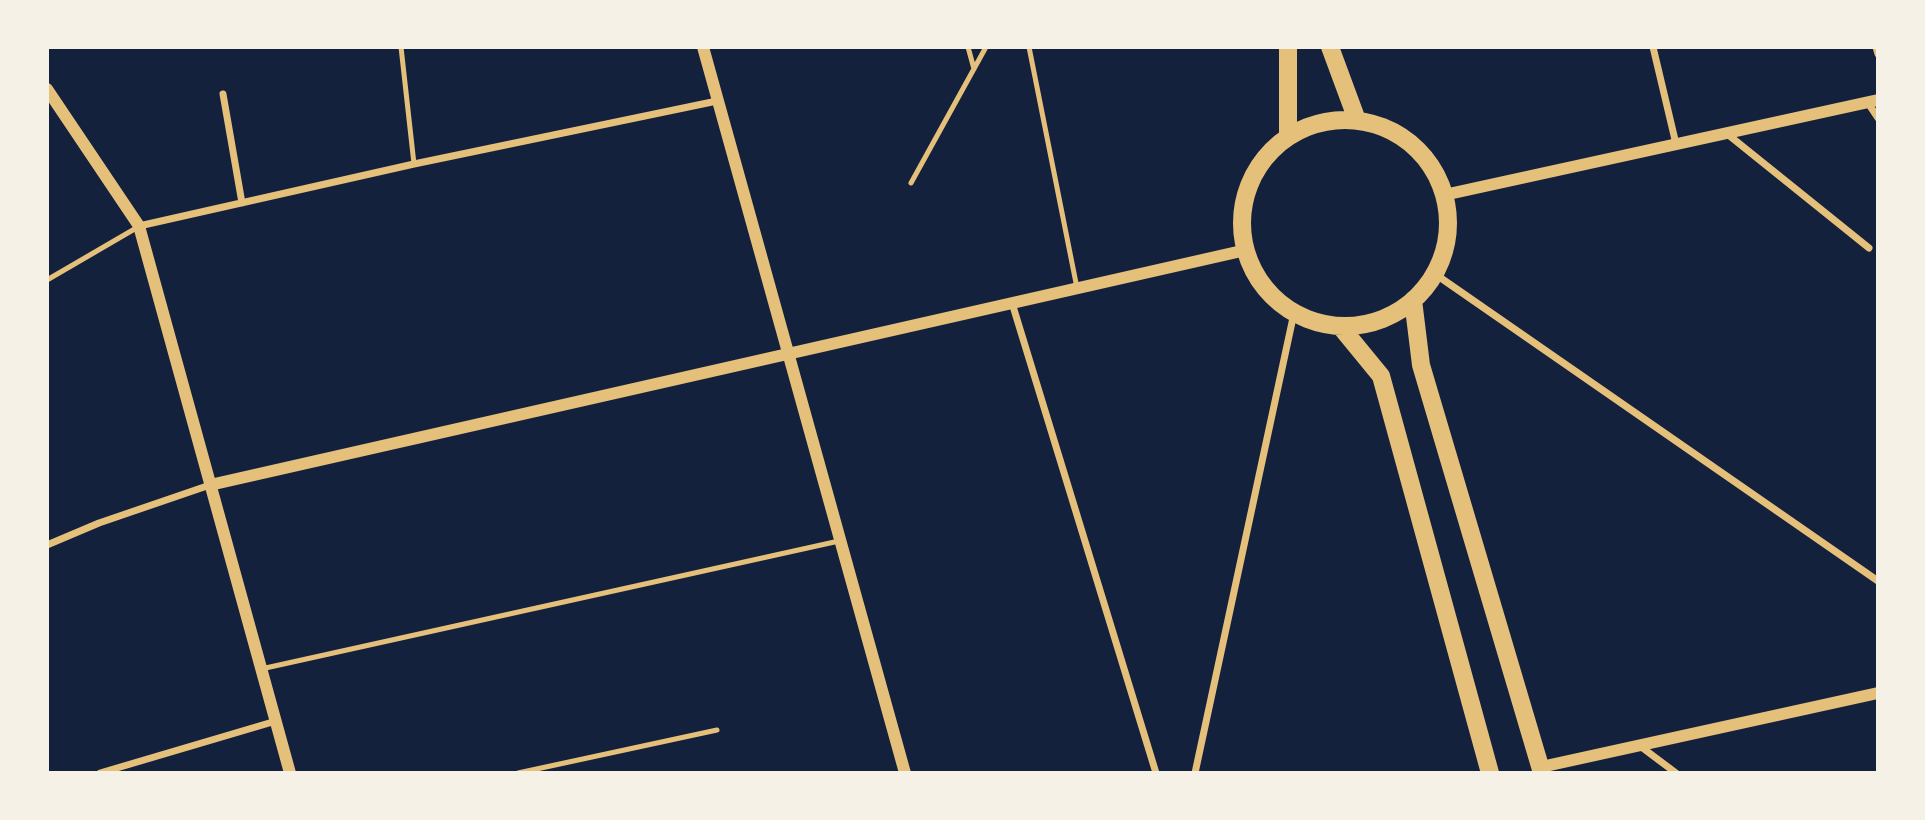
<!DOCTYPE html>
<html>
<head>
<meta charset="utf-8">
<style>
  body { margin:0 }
  #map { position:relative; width:1925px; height:820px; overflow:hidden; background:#14213d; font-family:"DM Sans",sans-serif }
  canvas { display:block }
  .frame { position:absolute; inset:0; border:49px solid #f6f1e7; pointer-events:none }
</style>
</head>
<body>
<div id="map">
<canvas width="1925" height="820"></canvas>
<div class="frame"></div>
</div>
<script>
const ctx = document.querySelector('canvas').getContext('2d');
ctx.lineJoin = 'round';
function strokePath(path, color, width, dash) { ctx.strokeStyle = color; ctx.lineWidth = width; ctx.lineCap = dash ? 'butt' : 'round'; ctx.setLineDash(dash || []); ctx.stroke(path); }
const service = new Path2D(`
  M401 47 414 164
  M968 47 974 69
  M1029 47 1077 288
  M911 183 986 47
  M47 280 138 227
  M261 669 839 541
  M518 773 717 730`);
const minor = new Path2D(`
  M1653 47 1676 144
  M1876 47 1878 54
  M223 94 242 203
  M1868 103 1878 118
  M1726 133 1869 248
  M139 226 414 164 717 101
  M1435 274 1878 581
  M1012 303 1156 773
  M47 545 99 523 210 485
  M1640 746 1676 773
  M100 773 276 721
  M1195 773 1294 313`);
const tertiary = new Path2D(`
  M703 47 905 773
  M47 89 139 226 290 773
  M1444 195 1878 100
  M210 485 1246 250
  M1541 767 1878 693`);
const primary = new Path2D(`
  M1330 47 1357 120
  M1242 223a103 103 0 1 1 206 0a103 103 0 1 1-206 0Z
  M1288 136V47
  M1413 300 1421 365 1542 773
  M1340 326 1381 376 1490 773`);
strokePath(service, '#e5c07b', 5);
strokePath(minor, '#e5c07b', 7);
strokePath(tertiary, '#e5c07b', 12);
strokePath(primary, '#e5c07b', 18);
</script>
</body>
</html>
